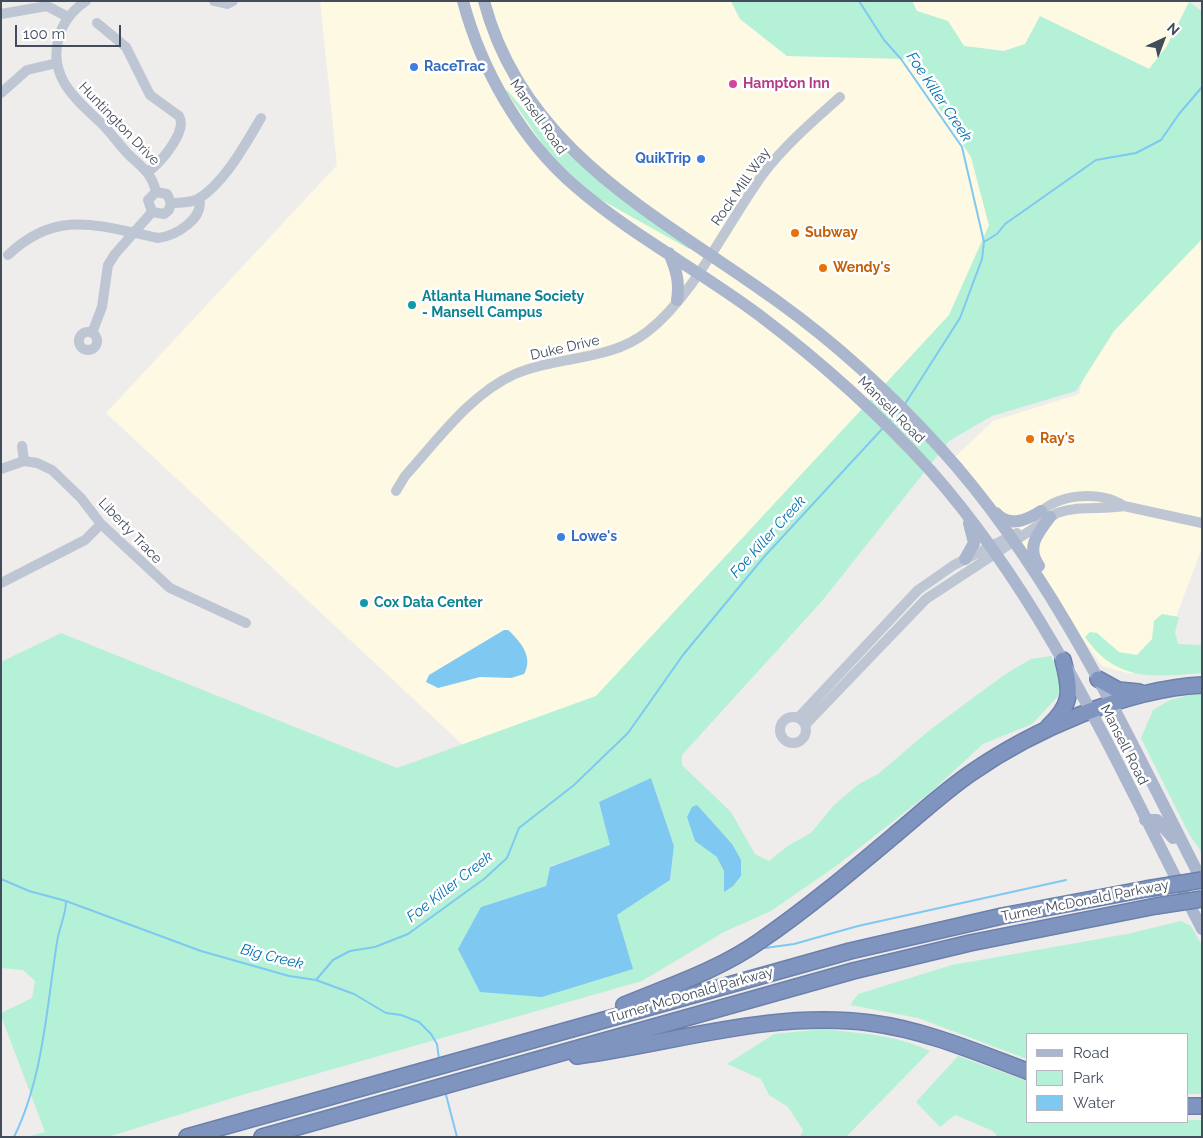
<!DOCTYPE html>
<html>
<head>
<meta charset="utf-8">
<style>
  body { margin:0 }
  #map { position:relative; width:1203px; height:1138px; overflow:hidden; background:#efecec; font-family:Raleway,sans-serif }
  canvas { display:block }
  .frame { position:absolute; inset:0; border:2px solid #434c5a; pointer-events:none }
  .legend { position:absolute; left:1026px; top:1033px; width:162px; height:90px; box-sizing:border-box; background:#fff; border:1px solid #b4b7bd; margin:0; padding:6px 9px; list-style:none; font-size:15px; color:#434c5a }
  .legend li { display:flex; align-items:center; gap:10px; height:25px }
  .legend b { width:25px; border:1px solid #b4b7bd }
  .north { position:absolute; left:1138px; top:15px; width:50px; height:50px; -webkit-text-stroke:4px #fff; paint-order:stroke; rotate:43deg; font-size:14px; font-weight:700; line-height:20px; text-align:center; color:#434c5a }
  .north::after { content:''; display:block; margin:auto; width:18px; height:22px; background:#434c5a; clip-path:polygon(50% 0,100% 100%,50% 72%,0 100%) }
  .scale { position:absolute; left:15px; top:25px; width:106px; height:22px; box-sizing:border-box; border:2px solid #434c5a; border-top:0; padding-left:6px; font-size:15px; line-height:18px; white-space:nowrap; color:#434c5a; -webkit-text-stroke:4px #fff; paint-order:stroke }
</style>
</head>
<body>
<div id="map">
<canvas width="1203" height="1138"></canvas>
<div class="frame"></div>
<ul class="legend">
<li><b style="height:6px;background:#a9b6ce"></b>Road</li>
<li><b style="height:14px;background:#b5f1d6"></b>Park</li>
<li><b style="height:14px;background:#7fc8f1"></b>Water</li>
</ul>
<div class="north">N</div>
<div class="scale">100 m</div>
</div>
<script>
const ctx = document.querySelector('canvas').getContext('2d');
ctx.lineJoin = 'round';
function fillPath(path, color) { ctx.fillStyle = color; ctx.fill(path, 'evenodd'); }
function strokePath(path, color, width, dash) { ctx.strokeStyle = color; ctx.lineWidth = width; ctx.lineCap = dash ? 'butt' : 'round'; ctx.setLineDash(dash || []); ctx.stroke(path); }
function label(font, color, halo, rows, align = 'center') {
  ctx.font = font + ' Raleway,sans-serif'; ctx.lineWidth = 5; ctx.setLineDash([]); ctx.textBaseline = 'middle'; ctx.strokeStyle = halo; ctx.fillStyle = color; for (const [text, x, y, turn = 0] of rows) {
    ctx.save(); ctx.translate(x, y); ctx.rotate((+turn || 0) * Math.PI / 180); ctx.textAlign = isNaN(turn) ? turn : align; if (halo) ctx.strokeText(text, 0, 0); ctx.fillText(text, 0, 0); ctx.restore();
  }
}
const commercial = new Path2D(`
  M320 1H731L740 19 787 56 907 59 971 157 989 226 950 315 596 696 463 745 106 413 337 165Z
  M912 1H1187L1189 2 1167 46 1150 69 1040 17 1025 44 1004 51 964 46 948 21 917 11Z
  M1202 226V548L1170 633 1131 674 1102 666 954 458 993 421 1079 394 1094 334Z`);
const green = new Path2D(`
  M731 1H912L917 11 948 21 964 46 1004 51 1025 44 1040 16 1149 69 1167 46 1189 2 1202 11V239L1114 331 1076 391 992 416 949 441 822 601 682 755V765L731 812 755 854 769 861 789 845 811 833 834 805 859 784 878 774 931 729 1004 675 1031 659 1051 656 1064 682 1062 692 1032 724 983 744 932 791 836 866 771 911 724 932 642 981 242 1095 108 1137H26L45 1132 1 1016V1013L32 998 35 981 23 970 1 968V662L61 633 397 768 596 696 949 315 989 225 971 157 907 59 787 56 740 19ZM651 778 674 846 670 880 617 915 481 907 546 886 550 866 611 845Z
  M507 90 542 131 570 156 690 248 689 249 598 198 552 158 506 91Z
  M1162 614 1179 617 1175 632 1178 644 1202 645V673C1153 677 1116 682 1085 637L1090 632 1097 633 1119 652 1137 655 1152 639 1154 621Z
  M1194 694H1202V853L1189 834 1141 738 1153 710 1170 700Z
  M1181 921 1191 926 1202 945V1094H1187V1034H1027V1059L918 1018 850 1005 858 994 952 965 1127 934Z
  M823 1029C859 1033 897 1035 930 1051L846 1137H800L803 1130 788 1107 769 1095 761 1079 727 1064 774 1034Z
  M958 1056 1027 1081V1122L1202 1120V1137H998L993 1131 955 1115 940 1127 916 1102Z`);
const water = new Path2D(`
  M504 630H508C520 641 534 657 524 674L511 678 480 677 438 688 426 682 429 675Z
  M651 778 674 846 670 880 617 915 633 969 542 997 480 992 458 949 481 907 546 886 550 867 610 845 599 802Z
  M697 805 732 844 741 860V876L733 886 724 892V871L717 857 695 841 687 817 692 807Z`);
const stream = new Path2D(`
  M859 1 884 40 901 59 962 147 984 242 982 259 960 318 905 404
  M984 242 997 234 1005 224 1096 160 1136 153 1161 140 1179 114 1202 87
  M890 420 898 411
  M1 879 29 891 66 901 201 951 289 976 316 980 354 994 386 1013 401 1015 419 1022 431 1034 437 1044 439 1059
  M765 948 794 944 858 926 1066 880
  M316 980 333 960 350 951 375 947 408 934 484 879 507 858 519 828 574 785 628 733 683 655 763 558 883 428
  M445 1091 457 1137
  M14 1137C43 1079 47 1005 57 942 59 927 66 916 66 901`);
const minor = new Path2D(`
  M86 1C73 10 63 22 59 37 47 77 77 100 102 124 112 134 120 146 130 156 143 168 152 174 156 192
  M214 1 227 4 233 1
  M1 14 47 6 68 17
  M97 23 126 47 150 95 179 116C188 131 161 162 149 171
  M1 93 27 70 57 63
  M156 192 167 194 171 203
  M171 203C180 203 190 203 198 199 224 184 246 143 261 118
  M152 212 164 214 169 210 171 203
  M152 212 148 200 156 192
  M8 255C57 208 99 226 158 238 176 236 205 218 199 198
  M79 341a9 9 0 1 1 18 0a9 9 0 1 1-18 0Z
  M92 333 102 307 108 265 115 254 152 212
  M22 446 24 461
  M1 469 24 461 37 463 52 470 81 498 101 524 170 588 246 623
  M396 491 405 476C437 441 470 394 515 374 560 355 608 362 647 332 694 296 728 222 763 174 785 145 813 121 840 97
  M1037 516C1056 493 1101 490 1124 506
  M1 583 85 540 101 524
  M780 730a13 13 0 1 1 26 0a13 13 0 1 1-26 0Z
  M798 718 918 590 954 565 1017 533
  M805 725 926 599 1057 513C1080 505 1101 510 1124 506L1202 523`);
const major = new Path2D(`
  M463 1C481 69 521 140 575 186 631 235 699 270 759 315 821 362 878 413 930 470 1049 604 1120 772 1202 929
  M484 1C524 153 660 216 777 301 837 344 892 395 941 449 1055 575 1125 731 1202 881
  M669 253C676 269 680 282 677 300
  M996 513C1010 528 1027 520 1041 511
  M965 559 974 543 969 523
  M1039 566C1026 547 1037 534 1050 517
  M1145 820H1157L1173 838`);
const highway = new Path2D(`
  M1098 679 1118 690 1139 692
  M1048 727C1073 704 1071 691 1063 660
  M624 1005C670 986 719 970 760 941 808 908 853 870 897 833 921 813 945 791 971 773 1033 730 1126 689 1202 685
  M577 1056C674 1043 772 1010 871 1023 925 1030 976 1052 1027 1071
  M1187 1106H1202
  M187 1137 850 951 1002 916 1146 889
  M262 1137 853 971 970 943 1156 906`);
const highwayBridge = new Path2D(`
  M1146 889 1202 880
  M1156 906 1202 899`);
const markers = [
  [414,67,5,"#3f7fe0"],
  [733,84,5,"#d1479c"],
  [701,159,5,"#3f7fe0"],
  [795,233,5,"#e8710a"],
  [823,268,5,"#e8710a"],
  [412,305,5,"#0f9aa8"],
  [1030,439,5,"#e8710a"],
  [561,537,5,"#3f7fe0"],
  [364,603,5,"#0f9aa8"]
];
const shopNames = [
  ["RaceTrac",424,67],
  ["QuikTrip",691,159,"right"],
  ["Lowe's",571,537]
];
const hotelNames = [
  ["Hampton Inn",743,84]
];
const streetNames = [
  ["Mansell Road",538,117,55],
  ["Huntington Drive",119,124,46],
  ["Rock Mill Way",741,187,-55],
  ["Duke Drive",565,348,-13],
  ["Mansell Road",891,410,45],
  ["Liberty Trace",130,531,46],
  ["Mansell Road",1124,745,63],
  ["Turner McDonald Parkway",1085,901,-11],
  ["Turner McDonald Parkway",691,995,-16]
];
const foodNames = [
  ["Subway",805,233],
  ["Wendy's",833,268],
  ["Ray's",1040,439]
];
const cultureNames = [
  ["Atlanta Humane Society",422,297],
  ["- Mansell Campus",422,313],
  ["Cox Data Center",374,603]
];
const waterNames = [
  ["Foe Killer Creek",939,97,56],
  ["Foe Killer Creek",768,537,-48],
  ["Foe Killer Creek",450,887,-38],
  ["Big Creek",272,957,14]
];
fillPath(commercial, '#fdf9e2');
fillPath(green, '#b5f1d6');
fillPath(water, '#7fc8f1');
strokePath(stream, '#7fc8f1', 2);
strokePath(highway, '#6b80ab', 18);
strokePath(minor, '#bec6d3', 10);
strokePath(major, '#a9b6ce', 12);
strokePath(highway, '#7f95bf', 15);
strokePath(highwayBridge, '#6b80ab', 18, []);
strokePath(highwayBridge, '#7f95bf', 15);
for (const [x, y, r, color] of markers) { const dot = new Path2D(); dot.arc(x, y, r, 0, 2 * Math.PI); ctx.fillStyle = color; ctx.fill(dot); strokePath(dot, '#fff', 2); }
label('bold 14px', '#366cbe', '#fff', shopNames, 'left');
label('bold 14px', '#b23c85', '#fff', hotelNames, 'left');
label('14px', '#434c5a', '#fff', streetNames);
label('bold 14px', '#c56008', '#fff', foodNames, 'left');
label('bold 14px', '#0d838f', '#fff', cultureNames, 'left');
label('italic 15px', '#0270ae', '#fff', waterNames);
</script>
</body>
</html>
